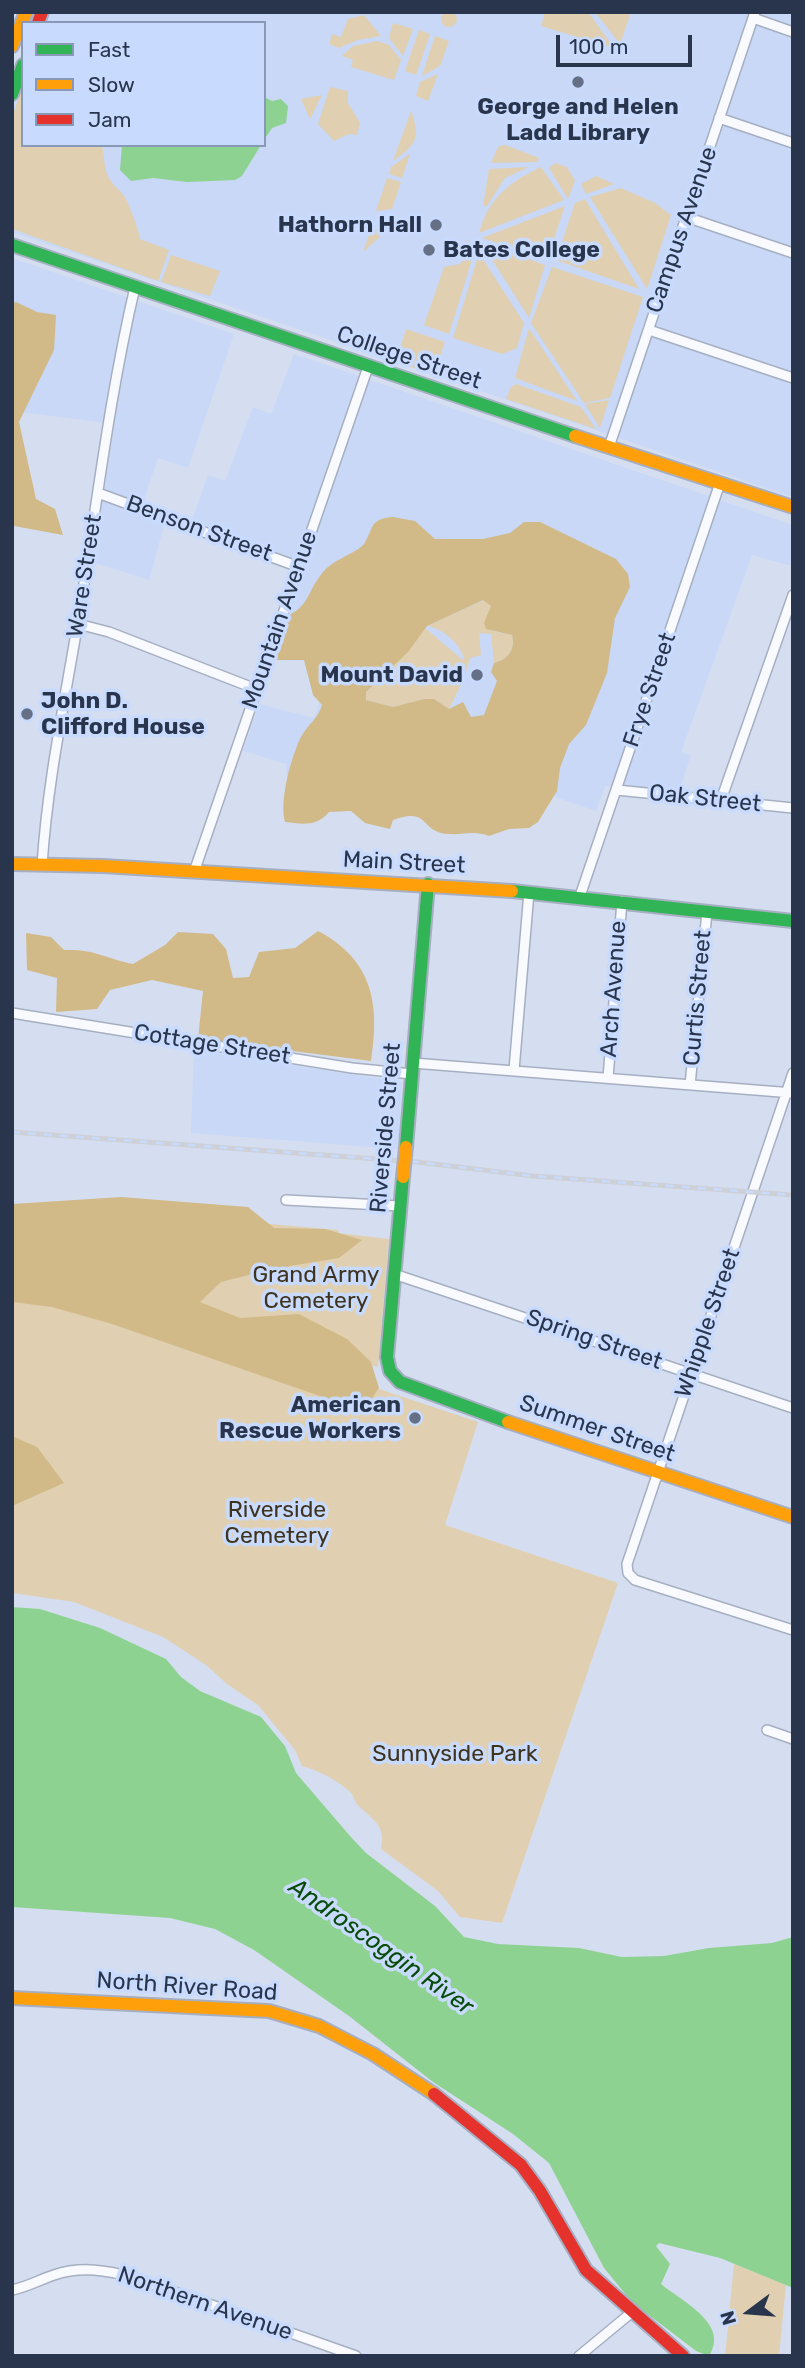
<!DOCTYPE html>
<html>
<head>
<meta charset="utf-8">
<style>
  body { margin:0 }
  #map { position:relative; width:805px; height:2368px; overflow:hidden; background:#d5def1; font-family:Rubik,sans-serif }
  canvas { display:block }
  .frame { position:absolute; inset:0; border:14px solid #29354c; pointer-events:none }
  .legend { position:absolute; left:21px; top:21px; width:245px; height:126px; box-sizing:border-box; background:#c8dbfe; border:2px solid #8899b7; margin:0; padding:9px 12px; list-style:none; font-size:21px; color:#29354c }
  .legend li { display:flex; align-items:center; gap:14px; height:35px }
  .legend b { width:35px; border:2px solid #8899b7 }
  .north { position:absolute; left:714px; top:2277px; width:70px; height:70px; -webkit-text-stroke:5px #c8dbfe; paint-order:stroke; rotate:254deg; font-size:19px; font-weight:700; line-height:28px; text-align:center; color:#29354c }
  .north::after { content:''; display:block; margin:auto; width:24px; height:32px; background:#29354c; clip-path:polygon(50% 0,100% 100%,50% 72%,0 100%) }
  .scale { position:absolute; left:556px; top:35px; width:136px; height:32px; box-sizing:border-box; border:4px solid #29354c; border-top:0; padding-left:9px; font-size:21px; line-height:24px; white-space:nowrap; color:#29354c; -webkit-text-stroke:5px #c8dbfe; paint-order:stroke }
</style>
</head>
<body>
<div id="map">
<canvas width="805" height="2368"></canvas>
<div class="frame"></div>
<ul class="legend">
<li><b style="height:9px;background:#30b455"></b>Fast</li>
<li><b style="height:9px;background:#ff9f0a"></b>Slow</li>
<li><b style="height:9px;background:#e5322d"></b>Jam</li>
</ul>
<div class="north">N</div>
<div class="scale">100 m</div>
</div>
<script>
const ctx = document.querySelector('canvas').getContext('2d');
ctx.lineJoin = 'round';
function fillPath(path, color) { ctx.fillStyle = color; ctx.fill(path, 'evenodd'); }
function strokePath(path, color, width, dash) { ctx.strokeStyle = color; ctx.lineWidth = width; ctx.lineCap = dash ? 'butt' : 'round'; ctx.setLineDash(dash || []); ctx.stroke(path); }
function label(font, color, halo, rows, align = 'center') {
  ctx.font = font + ' Rubik,sans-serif'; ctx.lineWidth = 7; ctx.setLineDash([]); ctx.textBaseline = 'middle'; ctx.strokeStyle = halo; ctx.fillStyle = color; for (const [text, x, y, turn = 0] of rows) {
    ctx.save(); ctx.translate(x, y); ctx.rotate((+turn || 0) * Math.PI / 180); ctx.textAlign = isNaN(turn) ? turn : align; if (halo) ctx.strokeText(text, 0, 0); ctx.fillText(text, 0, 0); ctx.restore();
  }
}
const built = new Path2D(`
  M49 12H793V497L12 232V112L23 80V145H264V23H45Z
  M12 258 234 334 188 468 158 458 143 502 168 511 149 580 92 562 115 424 20 412 12 325Z
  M294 354 793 525 792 566 752 555 681 752 691 755 680 789 605 786 596 811 529 788 287 782 286 764 243 751 259 704 314 718 320 700 324 661 270 660 304 563 192 520 208 475 225 481 253 407 271 414Z
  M194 1050 402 1082 398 1149 191 1133Z`);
const green = new Path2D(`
  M441 19a8 8 0 1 1 16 0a8 8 0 1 1-16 0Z
  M545 12H588L614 48 541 26Z
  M595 12H631L620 44Z
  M364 15 381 36 358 40 339 48 329 44 332 34 341 37 348 19Z
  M393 23 413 29 403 56 389 38Z
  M419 30 430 34 416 75 405 71Z
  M435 36 449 41 440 66 422 76Z
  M378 41 389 45 401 60 394 80 351 67 353 60 342 56 353 46Z
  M438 74 428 101 416 96 420 82Z
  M23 85V145H102C104 154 104 165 107 174 111 184 118 188 124 196 128 201 140 233 140 239L169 250 158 281 12 229V117Z
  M330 87 348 91V103L360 123 357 135 349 134 334 141 318 124Z
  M322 95 310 119 301 99Z
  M411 111C421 138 416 145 393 161Z
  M505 145 539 158 537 162 491 163 498 147Z
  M410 154 402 178 389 174 391 167Z
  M555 163 567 167 575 181 568 199 549 168Z
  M529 167 505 178 487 206H483L489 169Z
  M541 167 564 200 479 233C489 197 510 182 541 167Z
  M596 176 614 184 586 194 581 184Z
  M387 178 401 182 392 209 376 211Z
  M621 188 655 203 671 215 647 289 590 197Z
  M585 199 639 289 556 260 575 203Z
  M565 206 547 259 482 238Z
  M373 223 383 234 363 252Z
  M469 240 462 255 444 261 448 249Z
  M481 242 545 265 529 318Z
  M471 252 474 253 449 334 424 325 444 267 460 264Z
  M479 253 524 323 517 348 502 354 453 338Z
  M171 255 220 271 210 296 161 282Z
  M552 267 643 297 610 398 584 403 531 323Z
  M529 328 577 401 515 378Z
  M406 329 445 342 434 375 396 362Z
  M516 384 581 407 596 429 506 399 511 387Z
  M609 400 600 428 585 404Z
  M484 600 491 606 493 631 512 635C516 649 508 660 494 663L491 634 479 633 481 655 470 658 464 679 449 709 434 699H424L393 707 366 700V692L388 672 425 628 464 661C463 645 442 628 427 626Z
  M226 1220 338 1230 339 1233 389 1239 378 1367 184 1313Z
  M12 1281 376 1388 478 1422 445 1525 618 1583 502 1923 460 1917 438 1891 381 1849C387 1823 370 1819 356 1803 354 1800 354 1796 351 1793 339 1781 318 1770 302 1766L295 1750 258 1705 227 1684 206 1665 163 1637 74 1602 12 1593Z
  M734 2264 786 2285 779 2356H725Z`);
const forest = new Path2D(`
  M16 302 37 312 56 315 54 350 19 422 36 499 55 509 63 535 14 526 12 541V303Z
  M393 517 415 521 435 539H483L510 533 524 522H540L616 559 628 574 630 587 615 618 607 673 586 725 569 744 560 768 557 791 538 822 529 828 509 829 489 836C474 830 464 835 449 834 419 833 431 806 393 820L390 829 365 823 351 811 329 812C317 827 302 824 285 822 279 801 291 757 301 737 308 724 318 719 322 705L313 695 304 660H270L286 616C308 608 307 593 320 576 331 559 356 554 364 544 374 529 368 519 393 517ZM483 600 491 606 484 623 486 629 512 635C516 649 508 660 494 663L491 672 497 681 484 715 471 717 463 702 449 709 434 699H424L393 707 366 700V692L408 652 427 626Z
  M318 931C373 960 380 1004 371 1061L198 1039 203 991 152 980 110 990 97 1009 56 1012 57 978 27 970 26 933 51 937 64 950C96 949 104 958 133 964L165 945 178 932 213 934 226 949 233 978 249 977 259 952 295 948Z
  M121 1197 248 1207 274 1228 325 1229 362 1240 339 1258 272 1269 221 1282 200 1302 240 1318 299 1314 347 1339 371 1362 379 1388 363 1411 112 1324 52 1307 12 1302V1204Z
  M12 1436 37 1447 64 1483 12 1506Z`);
const water = new Path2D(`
  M264 97 272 101 281 99 288 106 286 123 272 128 264 140Z
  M122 145H261L242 176 235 180 187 182 153 178 131 181 120 170Z
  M12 1607 40 1609 100 1628 166 1659 181 1677 200 1691 261 1717 285 1746 296 1773 350 1836 366 1853 435 1906 464 1937 498 1944 579 1948 622 1957 664 1956 709 1948 772 1943 793 1937V2288L720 2258 659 2243 656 2246 670 2264 661 2284C683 2302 730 2324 709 2356L696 2351 632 2302 604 2268 549 2163 513 2134 433 2082 349 2016 254 1950 215 1929 170 1918 12 1907Z`);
const street = new Path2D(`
  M753 18 793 32
  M719 118 793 143
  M686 217 793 253
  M649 330 793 378
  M609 447 755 12
  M98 493 299 567
  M78 624 109 632 256 689
  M617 790 793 808
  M721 800 793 595
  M42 865C48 774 68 686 82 597 98 494 111 389 135 287
  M194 872 368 367
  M580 896 720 483
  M12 1013 352 1068 412 1074
  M413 1063 793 1093
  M514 1070 529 892
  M793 1073 627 1564 628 1573 635 1580 793 1630
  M608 1078 622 901
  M690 1085 707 912
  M286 1200 400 1206
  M394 1274 793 1408
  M767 1730 793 1739
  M12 2290C27 2287 39 2280 54 2275 81 2266 107 2270 135 2278L356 2356
  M579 2356 631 2313`);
const fast = new Path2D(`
  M12 94 23 65
  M12 245 575 436
  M512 891 793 921
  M406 1147 428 884
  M403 1177 387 1357 390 1371 400 1382 508 1422`);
const slow = new Path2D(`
  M12 46 26 12
  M575 436 793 507
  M12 864 103 866 512 891
  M508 1422 793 1517
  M12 1998 269 2011 319 2026 373 2054 434 2094`);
const jam = new Path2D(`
  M38 23 42 12
  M434 2094 521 2165 540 2191 586 2270 683 2356`);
const rail = new Path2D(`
  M12 1132 417 1162 533 1176 793 1195`);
const slowBridge = new Path2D(`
  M403 1177 406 1147`);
const markers = [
  [578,82,7,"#657086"],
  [436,225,7,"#657086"],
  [429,250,7,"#657086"],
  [477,675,7,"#657086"],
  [27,714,7,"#657086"],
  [415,1418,7,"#657086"]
];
const poiNames = [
  ["George and Helen",578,107,"center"],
  ["Ladd Library",578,133,"center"],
  ["Hathorn Hall",422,225],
  ["Bates College",443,250,"left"],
  ["Mount David",463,675],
  ["John D.",41,701,"left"],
  ["Clifford House",41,727,"left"],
  ["American",401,1405],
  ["Rescue Workers",401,1431]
];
const streetNames = [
  ["Campus Avenue",682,230,-71],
  ["College Street",409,358,19],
  ["Benson Street",199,529,20],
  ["Ware Street",85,576,-81],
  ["Mountain Avenue",280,620,-71],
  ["Frye Street",650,690,-71],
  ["Oak Street",705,799,6],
  ["Main Street",404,863,3],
  ["Arch Avenue",614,989,-86],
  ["Curtis Street",698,998,-85],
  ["Cottage Street",212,1045,9],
  ["Riverside Street",386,1128,-85],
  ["Whipple Street",708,1323,-71],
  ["Spring Street",594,1340,19],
  ["Summer Street",597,1429,19],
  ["North River Road",187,1987,4],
  ["Northern Avenue",205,2304,19]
];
const parkNames = [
  ["Grand Army",316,1275],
  ["Cemetery",316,1301],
  ["Riverside",277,1510],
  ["Cemetery",277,1536],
  ["Sunnyside Park",455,1754]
];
const waterNames = [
  ["Androscoggin River",381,1947,35]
];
fillPath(built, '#c8d8f6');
fillPath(green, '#e0d0b1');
fillPath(forest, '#d1ba88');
fillPath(water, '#8ed292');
strokePath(street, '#a6afc2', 12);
strokePath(fast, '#a6afc2', 16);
strokePath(slow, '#a6afc2', 16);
strokePath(jam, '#a6afc2', 16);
strokePath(street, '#f9fafd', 9);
strokePath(fast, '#30b455', 12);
strokePath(slow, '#ff9f0a', 12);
strokePath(jam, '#e5322d', 12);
strokePath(rail, '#cdd0d6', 5);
strokePath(rail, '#c8dbfe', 2.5, [8]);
strokePath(slowBridge, '#a6afc2', 16, []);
strokePath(slowBridge, '#ff9f0a', 12);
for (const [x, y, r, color] of markers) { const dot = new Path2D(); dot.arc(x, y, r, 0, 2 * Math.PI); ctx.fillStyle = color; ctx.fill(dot); strokePath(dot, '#c8dbfe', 2.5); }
label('bold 23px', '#29354c', '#c8dbfe', poiNames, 'right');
label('23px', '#29354c', '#c8dbfe', streetNames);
label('23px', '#3f331d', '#c8dbfe', parkNames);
label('italic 24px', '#084c07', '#c8dbfe', waterNames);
</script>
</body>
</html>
